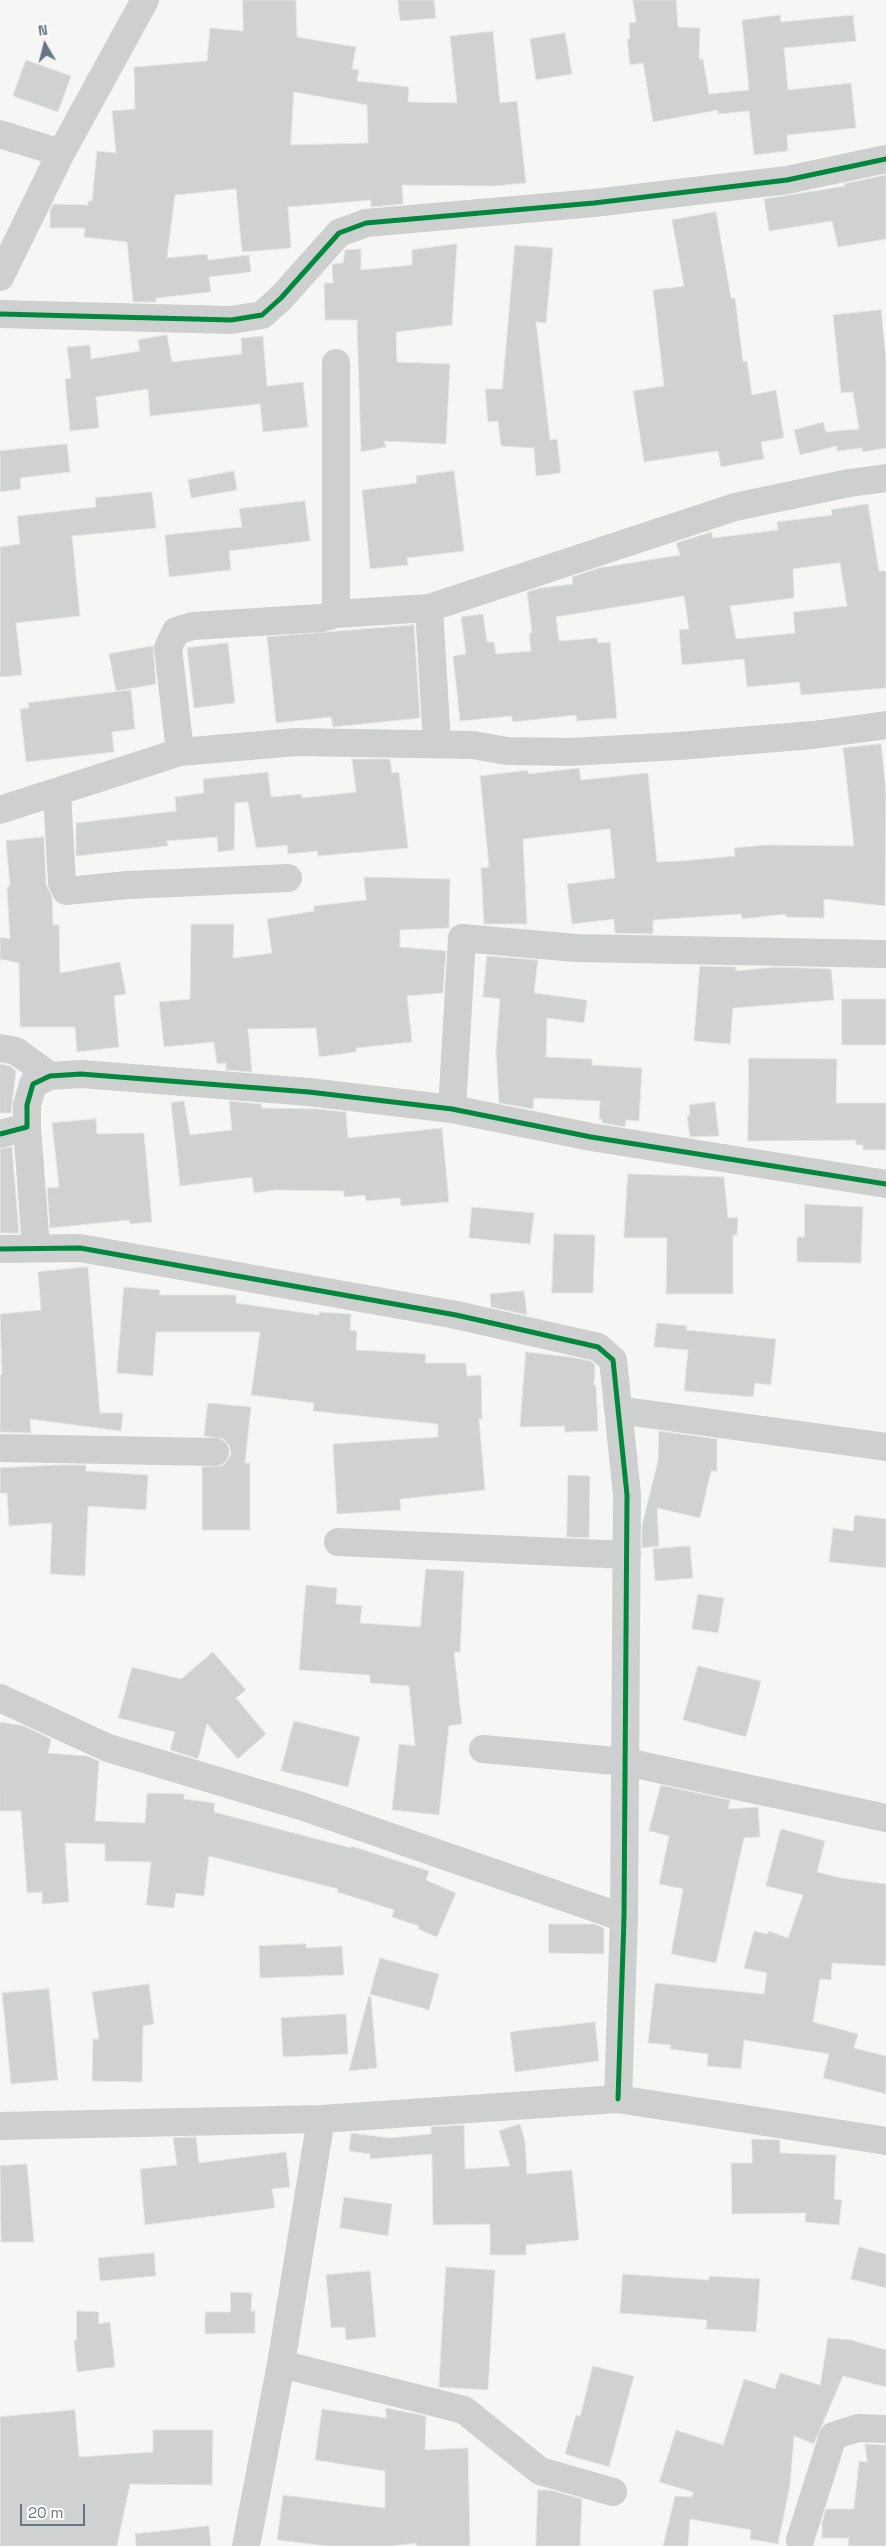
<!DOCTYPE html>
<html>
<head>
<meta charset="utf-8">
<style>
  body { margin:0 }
  #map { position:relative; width:886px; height:2546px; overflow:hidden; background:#f6f6f5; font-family:"Space Grotesk",sans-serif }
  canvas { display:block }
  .north { position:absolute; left:20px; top:20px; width:50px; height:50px; -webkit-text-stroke:4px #fff; paint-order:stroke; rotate:352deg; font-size:14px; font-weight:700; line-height:20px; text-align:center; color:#657686 }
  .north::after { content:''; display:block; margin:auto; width:18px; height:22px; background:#657686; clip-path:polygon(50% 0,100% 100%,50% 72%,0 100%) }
  .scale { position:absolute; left:20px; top:2504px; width:65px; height:22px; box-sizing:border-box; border:2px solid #657686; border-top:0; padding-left:6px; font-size:15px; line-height:18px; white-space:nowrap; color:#657686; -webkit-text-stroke:4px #fff; paint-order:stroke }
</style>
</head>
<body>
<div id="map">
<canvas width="886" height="2546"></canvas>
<div class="north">N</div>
<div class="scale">20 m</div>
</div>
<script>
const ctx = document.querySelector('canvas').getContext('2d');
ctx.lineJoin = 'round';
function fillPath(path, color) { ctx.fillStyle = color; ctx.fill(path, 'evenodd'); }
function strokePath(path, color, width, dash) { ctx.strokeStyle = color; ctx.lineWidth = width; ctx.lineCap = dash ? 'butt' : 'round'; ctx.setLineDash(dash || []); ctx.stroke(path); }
const building = new Path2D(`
  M243 0H296L297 37 356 47 352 69 359 70 357 81 409 87 408 102 457 103 450 36 493 31 500 103 517 101 526 183 494 186 402 185 403 204 371 207V200L288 207 291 248 242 252 236 189 175 195 167 258 207 254 208 260 249 255 251 272 209 277 211 292 156 298V302H133L127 242 84 237 85 228H50V211L53 204 88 205V201H92L97 151 116 153 112 111 135 109 134 67 207 61 210 28 243 31ZM294 92 367 105 368 143 291 145Z
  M398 0H434L436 18 400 21Z
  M633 0H676L678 27 700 28 699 59H703L709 94 749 90 742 20 780 15 781 22 853 15 856 41 784 48 788 90 851 83 856 128 787 135 788 151 754 155 749 111 718 114V110L653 122 643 63 630 65 627 39H630L629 23 636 22Z
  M565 33 572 74 536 80 530 39Z
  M26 60 71 76 58 112 13 96Z
  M886 175V239L838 247 832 221 769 231 764 199 845 186 844 184Z
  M716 212 731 298H735L743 362 747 361 752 395 776 390 784 438 761 442 764 459 721 467 718 451 644 462 633 391 664 386 653 290 684 286 672 220Z
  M457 244 452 325 396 332 397 362 450 364 446 444 384 441 386 447 361 452 357 320H325L324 283H333L332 264 343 263 345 250 361 249V270L412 265V250Z
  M515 245 553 248 546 323 536 322 550 440 557 439 561 473 536 476 534 448 501 446 498 421 488 422 485 389H502Z
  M881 310 886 358V448L863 452 862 448 837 451V446L800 455 794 430 823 422 826 432 859 429 853 392 841 393 833 315Z
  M167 335 172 362 242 354 241 338 263 336 267 386 303 382 308 427 263 432 260 404 150 416 148 389 96 397 99 428 70 431 65 379 71 378 67 347 90 345 91 359 140 351 138 340Z
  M67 444 70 472 20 478 21 489 0 492V451Z
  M234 471 237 490 191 498 188 480Z
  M454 471 464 551 407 558 408 565 370 569 362 490 417 483 416 476Z
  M152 492 156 528 72 536 80 616 16 623 22 675 0 677V547L20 544 17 516 96 507 95 498Z
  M305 501 310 541 229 551 231 570 169 577 165 535 242 527 239 509Z
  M868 504 879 571H886V688L801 695 799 682 747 687 744 659 682 665 679 630 689 629 684 596 556 617 559 641 597 638 598 643 610 642 617 718 577 721 576 715 512 722V716L460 721 453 656 466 654 461 617 483 614 487 642H494L496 654 531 651 529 633H532L527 592 540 588 573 584 572 577 599 568 680 555 676 543 711 532 713 538 778 530 777 522 832 515 831 510ZM840 563 847 606 793 612 795 633 736 639 730 606 794 598 793 569Z
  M414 625 420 718 333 727 331 717 276 723 267 637Z
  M228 643 235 703 194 708 187 648Z
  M153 646 156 684 116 691 109 654Z
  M131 690 135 729 112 732 114 752 26 762 20 709 29 708 28 703Z
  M881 744 886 791 885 906 824 899V918L786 917V914L742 919 741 914 653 920V934L615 933 614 919 572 924 567 884 615 878 610 829 523 839 527 924H484L481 868 489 867 480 776 528 770V774L579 768 581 780 648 773 657 862 681 861 735 856 734 848 766 845 854 846 843 748Z
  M352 759H390L392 773 399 772 408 848 318 856 317 851 288 854 287 845 256 848 248 802 235 803 234 850 218 852 217 837 167 841 168 846 76 856V823L176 811 175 797 204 793 203 779 268 772 271 797 302 794V798L356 792Z
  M44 837 46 884 52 897 53 925H59L60 973 120 962 126 994 114 996 119 1047 77 1052 75 1027H20L19 963 0 959V937L10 939 7 887 10 886 6 841Z
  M364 877 450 879 449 928 400 930V947L446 951 443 993 407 996 412 1042 356 1048V1052L319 1057 316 1028 248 1029 252 1072 226 1070V1063L217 1064 214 1042 164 1047 159 1002 190 999 191 924H234L233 958 272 953 267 919 314 911V906L366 900Z
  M487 956 538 960 534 993 587 1000 584 1023 547 1018 546 1057 592 1059V1065L642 1068 639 1121 626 1120 625 1127 602 1123V1119H599L600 1101 534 1098 533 1109 499 1103 496 1052 500 999 483 997Z
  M700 966 736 967V971L775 967 831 969 834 1000 733 1008 730 1044 694 1041Z
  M842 999H886V1045H842Z
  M749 1058 837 1059 836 1103H886V1150H863V1145H856V1140L748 1141Z
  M0 1064 10 1066 16 1071 11 1113H0Z
  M184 1101 190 1135 232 1130 229 1101 261 1104 262 1108 317 1109 346 1112 348 1138 442 1128 449 1202 401 1206 400 1198 366 1201 365 1195 344 1197V1191L275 1190 254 1193 252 1177 180 1186 171 1103Z
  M715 1102 719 1136 690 1137 687 1116 690 1115 689 1105Z
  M96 1119 97 1134 144 1133 152 1222 130 1224 129 1220 50 1228 47 1188 59 1187 52 1123Z
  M12 1147 19 1233H0V1149Z
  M628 1174 724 1177 728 1218 738 1217 737 1235H733V1294H666L667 1238H624Z
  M805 1204 863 1207 861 1263 797 1262V1237H804Z
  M472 1207 534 1213 530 1244 469 1238Z
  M554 1234 595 1235 593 1293H552Z
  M88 1267 100 1413H123L121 1431 30 1419 31 1433 0 1432V1375L2 1374 0 1314 41 1310 38 1272Z
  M124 1287 160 1290 159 1295H236V1303L319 1315V1312L351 1314 350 1330 357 1331 356 1350 426 1354 425 1363H466L467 1376 481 1375 482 1419H479L485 1490 400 1499 401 1510 337 1514 333 1444 438 1437V1424L313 1411 314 1403 251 1395 260 1332H156L153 1376 117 1373Z
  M524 1291 527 1315 491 1307 490 1294Z
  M657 1323 687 1326 686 1330 776 1339 771 1385 755 1383 753 1397 684 1391 688 1350 654 1347Z
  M526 1352 570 1357 591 1361 595 1365 594 1385H596L598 1431 565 1432V1426L520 1427Z
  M208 1403 251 1407 245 1463H250V1530H202V1467L222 1466 228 1460 231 1453 229 1445 223 1439 204 1436Z
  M659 1431 717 1439V1471H711L700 1518 657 1508 659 1546 642 1548V1525L658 1461Z
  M59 1465H86V1471L148 1475 146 1510 88 1506 85 1576 50 1574 52 1523 9 1526 7 1493H0V1468Z
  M568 1475 590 1476 589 1538 567 1537Z
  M855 1515 886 1519V1568L829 1562 833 1528 853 1531Z
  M690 1546 693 1578 655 1581 653 1549Z
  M426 1569 464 1571 460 1652H454L462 1724 449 1726 439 1815 392 1810 399 1744 415 1746 409 1686 370 1683V1675L299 1670 306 1585 337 1588 336 1604 362 1606 360 1623 420 1627Z
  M698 1594 724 1598 718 1633 692 1629Z
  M213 1652 246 1690 236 1698 266 1734 238 1759 207 1724 198 1759 170 1750 175 1732 118 1718 132 1667 181 1679Z
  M698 1666 761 1681 746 1737 683 1720Z
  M294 1721 360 1737 348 1787 281 1771Z
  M0 1722 24 1726 51 1739 48 1753 87 1756 99 1761 95 1821 145 1823 147 1793 184 1794V1799L215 1803 214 1812 351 1848V1846L429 1871 426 1880 456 1893 437 1937 418 1929 419 1926 392 1917 394 1910 337 1892 338 1889 209 1856 204 1896 176 1893 174 1908 146 1905 151 1862 105 1861V1844L65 1843 69 1902 42 1904V1892L27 1893 21 1811H0Z
  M661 1785 730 1800 728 1809 758 1807 760 1837 744 1838 716 1963 671 1954 683 1889 659 1884 669 1836 649 1831Z
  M781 1829 825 1841 817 1872 841 1878 886 1884V1966L832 1963 831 1980 820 1979 813 2022 858 2034 854 2048 886 2056V2094L823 2078 829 2054 744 2040 741 2069 707 2066 708 2054 670 2049 671 2045 648 2043 655 1983 764 1994 767 1973 744 1968 754 1931 768 1934V1931L788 1938 803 1895 766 1886Z
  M549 1924H594L604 1928V1954L549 1953Z
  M306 1944V1948L342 1946 344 1975 260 1978 259 1946Z
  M380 1958 439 1974 429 2010 370 1994Z
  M149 1984 154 2024 143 2026 142 2082 92 2081 93 2039H99L92 1992Z
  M49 1989 58 2080 11 2084 2 1993Z
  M369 1996 371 1997 377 2068 349 2071Z
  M346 2014 348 2054 283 2057 281 2018Z
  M595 2022 599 2061 515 2072 510 2032Z
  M520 2124 525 2141 527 2174 572 2170 579 2240 526 2245V2255H490V2224L433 2225 432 2154 370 2159V2154L349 2151 351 2133 390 2138 431 2134V2127L464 2125 465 2169 510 2166 499 2131Z
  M196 2137 199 2163 286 2152 290 2187 272 2189 275 2208 145 2225 140 2169 177 2165 173 2138Z
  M752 2139 780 2140V2153L836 2155 834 2199 842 2200 839 2225 805 2222 806 2213 732 2214 731 2163H752Z
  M27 2164 34 2242H1L0 2166Z
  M344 2197 392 2204 388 2236 340 2228Z
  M859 2247 886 2254V2288L851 2279Z
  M154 2253 156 2276 100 2281 98 2258Z
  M446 2267 495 2270 488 2390 439 2387Z
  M370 2271 376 2337 346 2340 345 2327 331 2328 326 2275Z
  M623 2274 709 2280V2276L760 2279 756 2332 706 2329 707 2320 620 2313Z
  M231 2292 252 2293 251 2311H255V2333L205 2334V2312H230Z
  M77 2311 99 2312 98 2324 110 2322 115 2367 77 2372 74 2340H76Z
  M828 2338 851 2340 886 2350V2387L843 2376 814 2444 794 2436 790 2485 778 2544 750 2539 751 2530 690 2519 688 2546H663L675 2496 692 2497 693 2492 659 2482 676 2430 723 2445 744 2379 775 2389 780 2373 820 2385Z
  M593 2366 634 2376 609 2467 565 2454 576 2415 580 2416Z
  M386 2408 426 2416 425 2450 468 2448 470 2546H416L417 2543 391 2546H327L277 2540 283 2495 385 2508V2471L315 2460 322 2409 386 2418Z
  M75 2410 79 2457 153 2452V2430H213L212 2485 130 2484 117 2546H0V2417Z
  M865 2444 886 2445V2546H848L849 2538H822V2522L826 2509H854L859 2461 867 2462Z
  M538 2490H550L582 2499 580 2546H536Z
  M209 2526 211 2546H136L135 2534Z`);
const minor = new Path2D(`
  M0 134 61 153
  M0 277 61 153 145 0
  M0 314 231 320 262 315 281 298 339 233 366 223 594 203 787 180 886 159
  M429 608 437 744
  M336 614V363
  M180 752 168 648 176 631 193 626 321 618 336 614 429 608 735 507 849 483 886 478
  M57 793 62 883 66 891 128 885 288 878
  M0 810 180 752 296 742 473 745 507 751 569 752 679 746 813 735 886 725
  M0 1048 16 1051 50 1076
  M452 1109 462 938 576 948 886 954
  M27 1127 36 1248
  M0 1134 27 1127V1105L33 1084 50 1076 81 1074 309 1092 452 1109 591 1137 886 1184
  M0 1249 80 1248 456 1315 598 1347 613 1360 627 1495 624 1918 618 2099
  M618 1410 886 1447
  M0 1448 215 1452
  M338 1542 627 1555
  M0 1698 108 1748 301 1806 624 1918
  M483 1749 626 1762 886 1818
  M0 2126 321 2119 618 2099 886 2141
  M281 2364 464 2410 540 2471 613 2492
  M800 2540 833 2436 858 2428 886 2429
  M246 2546 281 2364 321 2119`);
const cycleway = new Path2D(`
  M0 314 231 320 262 315 281 298 339 233 366 223 594 203 787 180 886 159
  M0 1134 27 1127V1105L33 1084 50 1076 81 1074 309 1092 452 1109 591 1137 886 1184
  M0 1249 80 1248 456 1315 598 1347 613 1360 627 1495 624 1918 618 2099`);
fillPath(building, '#d0d1d1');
strokePath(building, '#e6e6e4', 1);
strokePath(minor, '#ced0d0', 28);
strokePath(cycleway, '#00873e', 5);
</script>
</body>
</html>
